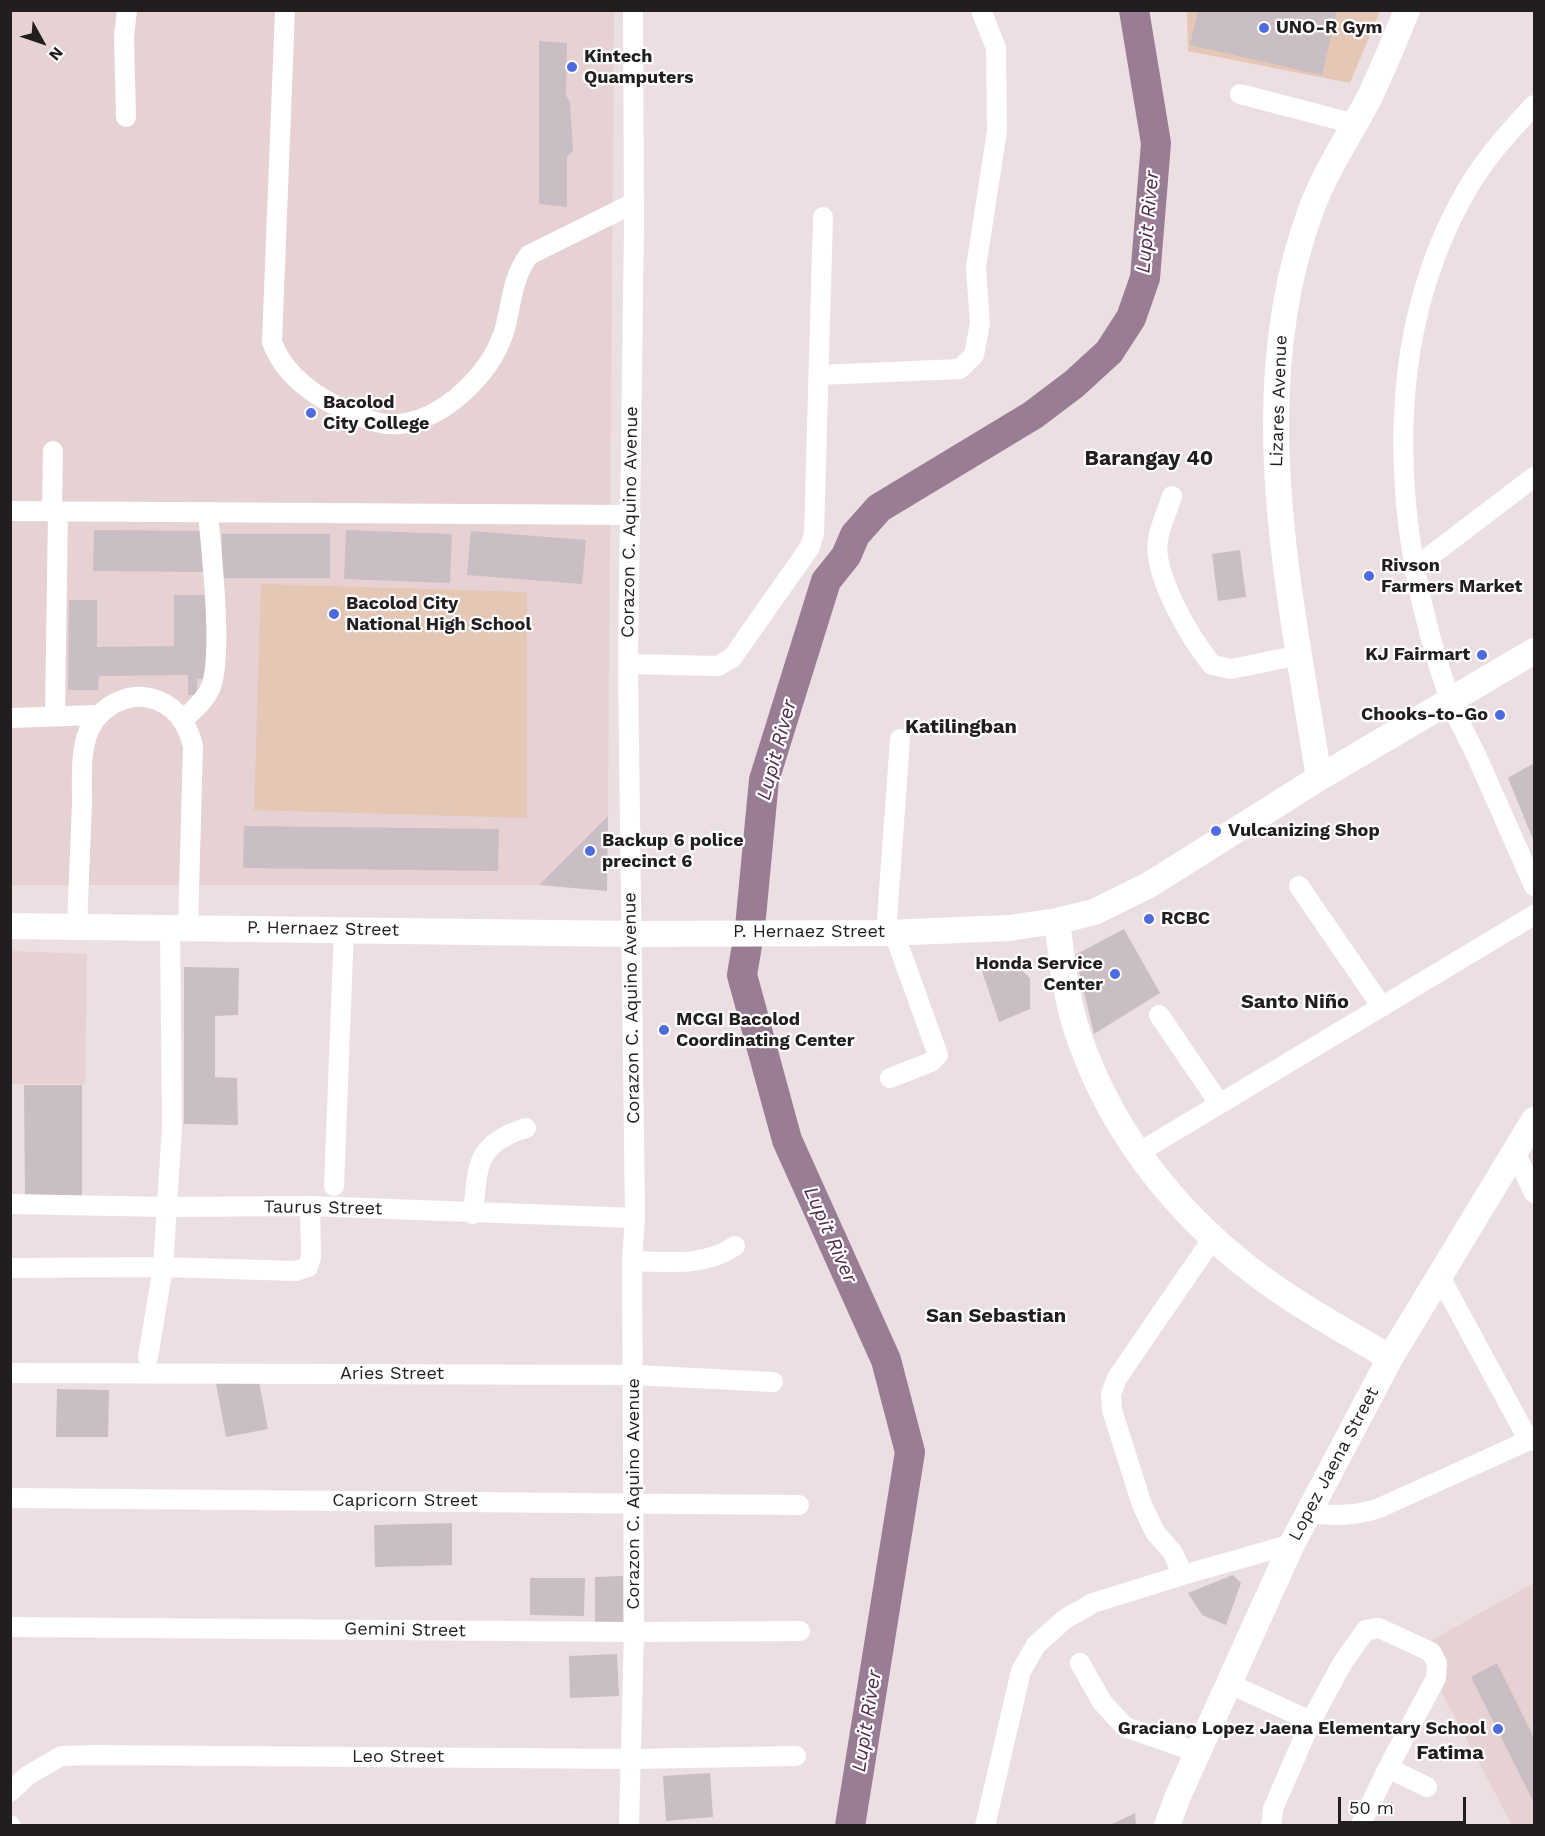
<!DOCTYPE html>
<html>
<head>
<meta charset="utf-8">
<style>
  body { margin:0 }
  #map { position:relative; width:1545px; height:1836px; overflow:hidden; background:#ecdfe1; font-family:"Work Sans",sans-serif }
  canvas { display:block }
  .frame { position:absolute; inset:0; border:12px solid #221d1e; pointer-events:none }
  .north { position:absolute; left:12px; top:12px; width:60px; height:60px; -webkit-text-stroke:4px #fff; paint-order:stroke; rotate:130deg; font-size:16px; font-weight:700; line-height:24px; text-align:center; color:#221d1e }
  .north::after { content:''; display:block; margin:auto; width:21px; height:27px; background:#221d1e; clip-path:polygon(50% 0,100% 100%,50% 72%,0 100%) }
  .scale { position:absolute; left:1338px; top:1797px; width:128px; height:27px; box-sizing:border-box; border:3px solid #221d1e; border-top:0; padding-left:8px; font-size:18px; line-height:21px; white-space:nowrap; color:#221d1e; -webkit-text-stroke:4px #fff; paint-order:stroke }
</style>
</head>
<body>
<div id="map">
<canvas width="1545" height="1836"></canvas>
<div class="frame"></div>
<div class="north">N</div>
<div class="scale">50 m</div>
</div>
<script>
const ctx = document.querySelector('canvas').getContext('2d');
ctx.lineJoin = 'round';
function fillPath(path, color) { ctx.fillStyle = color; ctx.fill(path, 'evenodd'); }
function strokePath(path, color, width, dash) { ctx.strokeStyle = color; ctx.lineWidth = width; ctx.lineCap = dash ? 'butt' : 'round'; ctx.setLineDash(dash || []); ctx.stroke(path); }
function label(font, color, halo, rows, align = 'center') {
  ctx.font = font + ' "Work Sans",sans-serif'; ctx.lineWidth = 4.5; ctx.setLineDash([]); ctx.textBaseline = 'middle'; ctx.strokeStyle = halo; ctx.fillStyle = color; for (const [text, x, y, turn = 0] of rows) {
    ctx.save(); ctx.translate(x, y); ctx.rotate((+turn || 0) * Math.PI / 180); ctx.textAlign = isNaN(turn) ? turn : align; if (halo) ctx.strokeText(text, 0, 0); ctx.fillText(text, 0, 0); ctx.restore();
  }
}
const built = new Path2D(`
  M10 11H614L608 816 539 885H11Z
  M11 951 87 954 85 1084H11Z
  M1534 1583V1825H1512L1418 1648Z`);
const green = new Path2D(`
  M1187 11H1380L1350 83 1188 51Z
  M261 584 527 592V818L254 810Z`);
const river = new Path2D(`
  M850 1826 910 1452 886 1360 787 1140 742 975 750 927 764 780 826 581 846 556 855 535 879 508 1033 415 1074 384 1109 352 1131 318 1145 278 1156 143 1134 10`);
const building = new Path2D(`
  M1198 10H1337L1322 75 1190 45Z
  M539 41 567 43 566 96 570 102 573 151 567 157V207L539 204Z
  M94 530 205 531 204 572 93 571Z
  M346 530 452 534 450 583 344 579Z
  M471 531 586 540 582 584 467 575Z
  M222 534H330V578H222Z
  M1240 550 1246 597 1218 601 1212 554Z
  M174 595H208L207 679H197V695H188V675L99 676 98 690H68L69 600H97V647L174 646Z
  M1534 763V842L1508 778Z
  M608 816 607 891 539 885Z
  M244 826 499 829 498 871 243 868Z
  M1124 929 1160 993 1094 1034 1075 955Z
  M1015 964 1030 978V1009L999 1022 980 965Z
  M184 967 239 968 238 1015 215 1016V1077L237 1078 238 1125 184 1124Z
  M24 1085H82V1196L25 1197Z
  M258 1376 268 1429 226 1437 216 1384Z
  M57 1389 109 1390 108 1437H56Z
  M452 1523V1565L375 1567 374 1525Z
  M1233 1575 1241 1583 1226 1625 1202 1615 1188 1593Z
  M623 1576V1622H595V1577Z
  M530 1578H585L584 1616 530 1615Z
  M617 1654 619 1696 570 1698 569 1656Z
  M1497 1663 1534 1738V1803L1471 1677Z
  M710 1773 713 1817 666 1821 663 1776Z
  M1135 1813 1136 1826H1108Z`);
const minor = new Path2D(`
  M285 10 272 342C284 376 318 399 351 413 366 419 382 426 399 424 445 419 490 374 504 332 512 305 511 279 529 255L634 203
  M1240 94 1355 124
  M1534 105C1511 130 1487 156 1469 186 1377 342 1392 534 1450 700 1457 720 1468 738 1477 757 1496 800 1515 843 1534 886
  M126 117 124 36 127 10
  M819 375 960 369 974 355 980 323 976 267 997 131 996 48 981 10
  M1172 496C1168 510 1160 525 1158 540 1152 574 1191 639 1212 665L1231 669 1300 655
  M10 511 631 515
  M52 511 53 451
  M1413 569 1534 477
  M628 664 718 666 732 658 810 547 814 533 823 217
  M55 716 58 511
  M10 718 98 715
  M183 720C193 710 204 702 210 689 224 658 211 550 208 512
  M1299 886 1382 1007
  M77 927C79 886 80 844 82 803 82 780 80 751 89 730 99 708 126 692 150 698 175 704 187 722 193 746L188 928
  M886 933 900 739
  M1159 1015 1219 1103
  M890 1078 931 1062 938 1055 894 933
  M1138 1153 1534 915
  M1516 1154 1534 1193
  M334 1186 344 929
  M10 1204 167 1207 310 1206 635 1218
  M473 1214C478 1167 474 1144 526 1128
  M1213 1238 1117 1378 1111 1394 1112 1410 1142 1505 1155 1532 1173 1553 1183 1575 1292 1544
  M632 1261C669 1262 704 1267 735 1246
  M10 1268 163 1267 296 1271 308 1267 311 1257 310 1206
  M1440 1277 1529 1441
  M148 1357 163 1267 172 1127 170 929
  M10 1373 635 1375 773 1382
  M10 1498 799 1505
  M1308 1513C1333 1516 1353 1516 1377 1509L1534 1438
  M10 1627 634 1632 800 1631
  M1080 1663 1102 1702 1125 1727 1197 1752
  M1230 1684 1311 1721 1343 1662 1366 1630 1379 1628 1431 1652 1437 1663 1436 1678 1388 1768 1427 1787
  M10 1792 27 1776 61 1756 96 1755 631 1759 796 1756
  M10 1825 11 1826
  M629 1826 634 1632 632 1261 635 1218 628 664 634 226 633 10
  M985 1826 1021 1671 1036 1645 1065 1619 1093 1603 1183 1575
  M1271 1826 1273 1809 1311 1721
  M1360 1826 1388 1768`);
const major = new Path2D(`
  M1319 778C1290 592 1243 393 1311 210 1325 171 1350 135 1369 98 1383 69 1395 40 1407 10
  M1057 921C1062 960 1066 1000 1079 1037 1115 1141 1187 1227 1277 1289 1313 1314 1352 1335 1390 1358
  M10 926 631 934 886 933 1009 928 1057 921 1094 912 1149 885 1319 778 1534 651
  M1167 1826 1178 1796 1292 1544 1390 1358 1534 1120`);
const markers = [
  [1264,28,6,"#4d6ade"],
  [572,67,6,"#4d6ade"],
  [311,413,6,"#4d6ade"],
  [1369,576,6,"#4d6ade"],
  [334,614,6,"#4d6ade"],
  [1482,655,6,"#4d6ade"],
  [1500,715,6,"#4d6ade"],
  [1216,831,6,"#4d6ade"],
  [590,851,6,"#4d6ade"],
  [1149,919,6,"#4d6ade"],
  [1115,974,6,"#4d6ade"],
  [664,1030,6,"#4d6ade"],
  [1498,1729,6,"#4d6ade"]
];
const poiNames = [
  ["UNO-R Gym",1276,28],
  ["Kintech",584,57],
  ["Quamputers",584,78],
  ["Bacolod",323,403],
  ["City College",323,424],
  ["Rivson",1381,566],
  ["Farmers Market",1381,587],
  ["Bacolod City",346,604],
  ["National High School",346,625],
  ["KJ Fairmart",1470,655,"right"],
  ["Chooks-to-Go",1488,715,"right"],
  ["Vulcanizing Shop",1228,831],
  ["Backup 6 police",602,841],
  ["precinct 6",602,862],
  ["RCBC",1161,919],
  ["Honda Service",1103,964,"right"],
  ["Center",1103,985,"right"],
  ["MCGI Bacolod",676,1020],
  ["Coordinating Center",676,1041],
  ["Graciano Lopez Jaena Elementary School",1486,1729,"right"]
];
const streetNames = [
  ["Lizares Avenue",1279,401,-88],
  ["Corazon C. Aquino Avenue",630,522,-89],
  ["P. Hernaez Street",323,929,1],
  ["P. Hernaez Street",809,932],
  ["Corazon C. Aquino Avenue",632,1008,-91],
  ["Taurus Street",323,1208,1],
  ["Aries Street",392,1374],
  ["Lopez Jaena Street",1334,1464,-62],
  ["Corazon C. Aquino Avenue",634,1494,-90],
  ["Capricorn Street",405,1501],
  ["Gemini Street",405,1630,1],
  ["Leo Street",398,1757]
];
const waterNames = [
  ["Lupit River",1148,222,-85],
  ["Lupit River",777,750,-75],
  ["Lupit River",830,1235,66],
  ["Lupit River",867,1721,-81]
];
const neighbourhoodNames = [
  ["Katilingban",961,727],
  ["Santo Niño",1295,1002],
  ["San Sebastian",996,1316],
  ["Fatima",1450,1753]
];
const quarterNames = [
  ["Barangay 40",1149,459]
];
fillPath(built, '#e6d1d3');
fillPath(green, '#e5c7b6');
strokePath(river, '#987d95', 30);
fillPath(building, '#c9bec3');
strokePath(minor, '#fff', 20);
strokePath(major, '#fff', 26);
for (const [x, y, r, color] of markers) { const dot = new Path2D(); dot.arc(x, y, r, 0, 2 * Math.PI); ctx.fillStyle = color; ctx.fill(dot); strokePath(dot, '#fff', 2); }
label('bold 18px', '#221d1e', '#fff', poiNames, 'left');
label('18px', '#221d1e', '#fff', streetNames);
label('italic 20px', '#512b4e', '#fff', waterNames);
label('bold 20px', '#221d1e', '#fff', neighbourhoodNames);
label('bold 21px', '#221d1e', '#fff', quarterNames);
</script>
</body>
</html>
